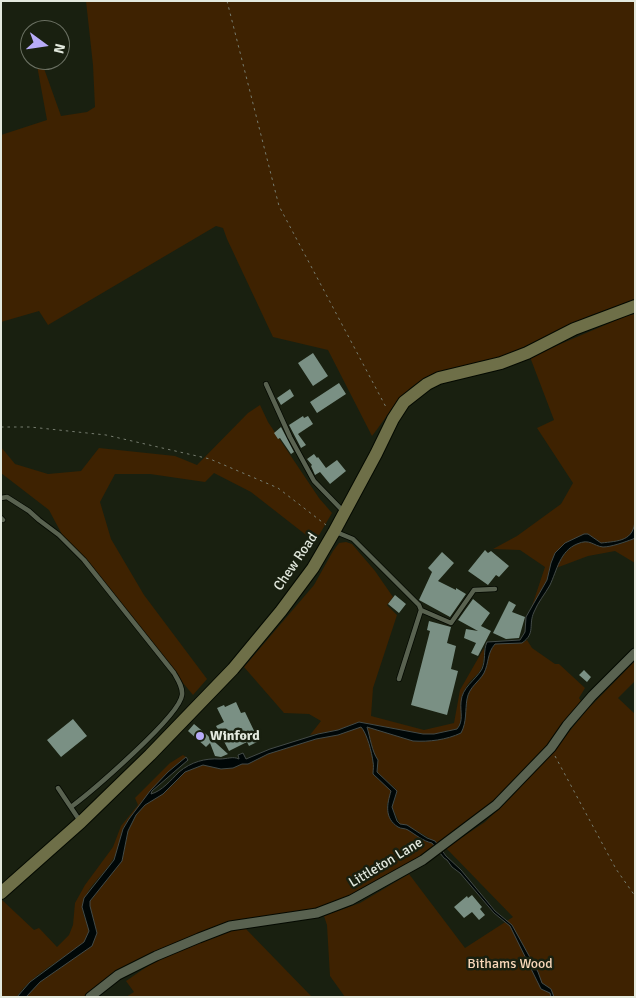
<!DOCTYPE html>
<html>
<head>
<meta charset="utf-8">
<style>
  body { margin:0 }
  #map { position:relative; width:636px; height:998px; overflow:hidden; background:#192010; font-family:Signika,sans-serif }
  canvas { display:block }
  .frame { position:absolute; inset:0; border:2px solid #e3e9de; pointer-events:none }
  .north { position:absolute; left:20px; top:20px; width:50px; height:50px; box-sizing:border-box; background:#192010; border:1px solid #6a7062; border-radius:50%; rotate:104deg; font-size:14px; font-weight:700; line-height:20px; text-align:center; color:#e3e9de }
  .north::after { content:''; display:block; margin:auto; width:18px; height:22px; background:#b7abf8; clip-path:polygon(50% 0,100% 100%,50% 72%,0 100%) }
</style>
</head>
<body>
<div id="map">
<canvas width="636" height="998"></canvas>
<div class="frame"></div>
<div class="north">N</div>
</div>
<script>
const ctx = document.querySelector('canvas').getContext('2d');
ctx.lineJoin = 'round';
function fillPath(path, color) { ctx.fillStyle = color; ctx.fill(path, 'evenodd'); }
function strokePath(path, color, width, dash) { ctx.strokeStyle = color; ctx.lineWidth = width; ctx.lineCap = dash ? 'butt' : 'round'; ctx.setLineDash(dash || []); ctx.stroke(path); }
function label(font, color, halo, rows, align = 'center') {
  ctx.font = font + ' Signika,sans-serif'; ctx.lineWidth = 5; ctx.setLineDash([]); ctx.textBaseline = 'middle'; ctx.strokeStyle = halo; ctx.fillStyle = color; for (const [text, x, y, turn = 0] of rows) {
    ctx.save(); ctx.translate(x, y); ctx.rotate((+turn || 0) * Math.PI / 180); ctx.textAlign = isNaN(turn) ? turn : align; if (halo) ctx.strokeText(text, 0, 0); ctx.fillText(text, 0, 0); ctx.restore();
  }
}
const green = new Path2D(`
  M86 1H635V299C620 305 604 310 589 316 557 330 527 347 495 359 471 367 445 367 422 380 399 393 388 416 372 436L328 350 273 337 227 239 223 228 216 226 48 325 39 311 1 322V135L47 120 36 60H41L61 116 87 112 95 107 93 65Z
  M635 314 634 530C628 541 613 542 601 543L586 533 555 553 551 563 547 580 531 609 545 567 520 550 493 549 517 536 561 504 573 483 537 428 554 420 530 357 626 316Z
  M260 405 268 422 319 498 332 513 315 542 251 492 214 473 205 482 150 474H115L100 502 111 539 144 595 207 679 193 695 66 542 49 510 1 473V447L15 464 48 474 81 471 99 448 175 456 197 465 248 413Z
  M635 538V563L615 551 588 556 556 568C563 554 575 538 593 542 597 543 599 546 604 546 614 546 626 543 635 538Z
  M346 542 352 544 375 571 393 597 387 605 397 615 373 688 371 716 424 730 454 723 460 690 484 648C485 680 471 672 463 694 458 705 465 719 457 729L434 734H423L359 722 338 730 310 735 321 721 309 714 284 713 244 667 314 585 333 551 339 543Z
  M527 640 532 648 555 664H559L585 688 579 698 581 701C561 727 543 753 520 776 495 801 467 823 438 845 435 840 406 824 400 824L392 807 397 793 396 789 377 772 378 760C372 752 370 737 367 727L413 741C429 742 446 740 461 733L465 721 467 700 469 691 485 669 488 655 495 644 522 643Z
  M635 661V681L618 698 635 714V997H345L330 976 327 925 324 916 360 903 409 874 465 948 513 917 446 848 485 822 510 798 549 756 587 710Z
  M361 727C367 733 372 752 373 762 374 765 373 770 373 774L392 791 387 805 392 822 399 828 408 829 425 841 432 843 436 847 361 892 315 912 243 922 158 953 110 975 84 997H26L40 982 62 967 97 933 90 906V901L122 861 128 831 136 815 145 805 173 785 185 772 203 765 221 769 233 768 242 764H247L268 754 306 742Z
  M183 755 186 757C168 770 154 787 141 804 135 812 127 819 123 829 119 840 119 851 112 861 103 876 86 887 83 905 80 919 95 924 85 941 81 947 75 949 70 953 53 964 27 980 17 997H1V899L34 930 39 928 57 947 69 935 73 925 75 903 85 885 113 847 121 826 138 805 135 798 170 763Z
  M230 929H246L312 997H126L134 992 126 981 158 959Z`);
const water = new Path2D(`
  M635 520V538L633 539C625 542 611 547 603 547 593 546 590 538 577 544 560 551 557 570 550 585 545 594 538 602 534 612 528 625 536 633 522 643L495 644C487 653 489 663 484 673 479 682 469 687 467 699 465 710 467 722 461 733 446 740 429 742 413 741L367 727C370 737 372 752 378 760L377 772 397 791 392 807 397 821 400 824 407 825 427 838 435 841 446 856 461 870 495 911 512 925 538 972 542 983 551 989 554 997H551L550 993 541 989 510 926 494 913 460 873 452 867 447 860 444 858 432 843C423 841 416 835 408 830 405 828 401 829 398 827 384 818 387 804 391 791L373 774C373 770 374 765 373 762 372 753 367 733 361 727L338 735 316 739 268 754 248 764H242L233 768 221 769 203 765 185 772 163 794 145 805 136 815 128 831 122 861 90 901V906L97 933 92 946 40 982 26 997H17L30 982 84 942 89 931 82 907 84 898 114 860 123 829 129 819 150 791 168 772 186 757 188 760 152 791 151 794C162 791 171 780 179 772 191 762 205 758 220 759 227 759 233 756 239 759L238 755 243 753 246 759 270 749 318 734 338 730 359 722 423 734H434L457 729C464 721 460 712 461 702 462 687 475 681 482 669 486 660 483 651 487 642L520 640 525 632 526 617 547 580 551 563 555 553 565 543 584 534H588L601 543C619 541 634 541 635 520Z`);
const building = new Path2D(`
  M313 353 328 376 313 386 298 363Z
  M339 383 346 394 317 413 310 402Z
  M290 389 294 396 281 405 277 398Z
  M303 416 304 418 308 416 313 424 298 434 306 445 301 448 289 425Z
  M281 427 294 452 291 454 280 438 278 439 274 433Z
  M314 454 317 458 318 457 326 468 337 460 346 471 330 484 320 472 315 475 311 466 312 465 307 459Z
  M485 550 488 553 491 551 509 566 499 577 496 575 488 585 468 571Z
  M442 552 454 563 438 581 456 590V588L466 594 450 617 419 600 432 572 428 568Z
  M395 595 406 604 399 613 388 604Z
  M473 599 490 613 481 626 491 631 478 656 471 653 476 643 464 638 466 629 478 631 458 620Z
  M509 601 516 605 512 612 525 617 519 638 506 639 493 633Z
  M429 621 451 627 447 643 456 646 451 669 458 671 447 715 411 705 430 631 427 630Z
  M584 670 591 677 587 682 579 675Z
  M236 702 241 713 245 712 259 741 249 746 247 742 229 751 216 726 224 722 217 708 224 705 225 707Z
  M73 719 87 736 61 757 47 740Z
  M194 724 206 734 228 754 221 757 215 756 210 743 206 747 188 731Z
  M472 895 482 907 480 909 485 915 479 920 472 912 464 918 454 907 467 896 468 898Z`);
const path = new Path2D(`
  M227 1 279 206 387 409
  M1 427H30L106 435 210 459 278 488 326 525
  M555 756 616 869 635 896`);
const lane = new Path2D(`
  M266 384 290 437 314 481 343 511
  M1 498 7 497 29 511 39 520 59 535 84 560 174 673C178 680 183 687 182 695 180 716 91 792 71 807
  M1 518 3 520
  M336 532 353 539 419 605 421 610 399 679
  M421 610 451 623 474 590 495 589
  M58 788 80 821`);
const street = new Path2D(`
  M90 997 118 975 156 956 199 938 230 926 317 913 351 900 423 860 496 805 551 748 567 725 592 696 635 653`);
const secondary = new Path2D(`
  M1 893 81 822 150 755 233 669 281 611 313 568 334 532 376 454 393 419 404 402 427 384 439 378 501 363 527 353 574 329 635 306`);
const markers = [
  [200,736,5,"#b7abf8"]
];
const streetNames = [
  ["Chew Road",296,562,-56],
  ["Littleton Lane",386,863,-31]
];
const poiNames = [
  ["Winford",210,736]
];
const parkNames = [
  ["Bithams Wood",510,964]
];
fillPath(green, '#3e2201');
fillPath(water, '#000707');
strokePath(water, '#444b48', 1);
fillPath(building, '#7a9084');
strokePath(lane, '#040901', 6);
strokePath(street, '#040901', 11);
strokePath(secondary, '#040901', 14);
strokePath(path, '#767c6f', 1, [2.5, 4]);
strokePath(lane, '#596250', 4.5);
strokePath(street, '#596250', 9);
strokePath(secondary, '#6e6f48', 12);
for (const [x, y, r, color] of markers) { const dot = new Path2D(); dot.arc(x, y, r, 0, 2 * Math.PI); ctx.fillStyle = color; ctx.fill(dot); strokePath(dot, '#192010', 2); }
label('14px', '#e3e9de', '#192010', streetNames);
label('bold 14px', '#e3e9de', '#192010', poiNames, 'left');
label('14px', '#f8d7b9', '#192010', parkNames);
</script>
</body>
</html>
